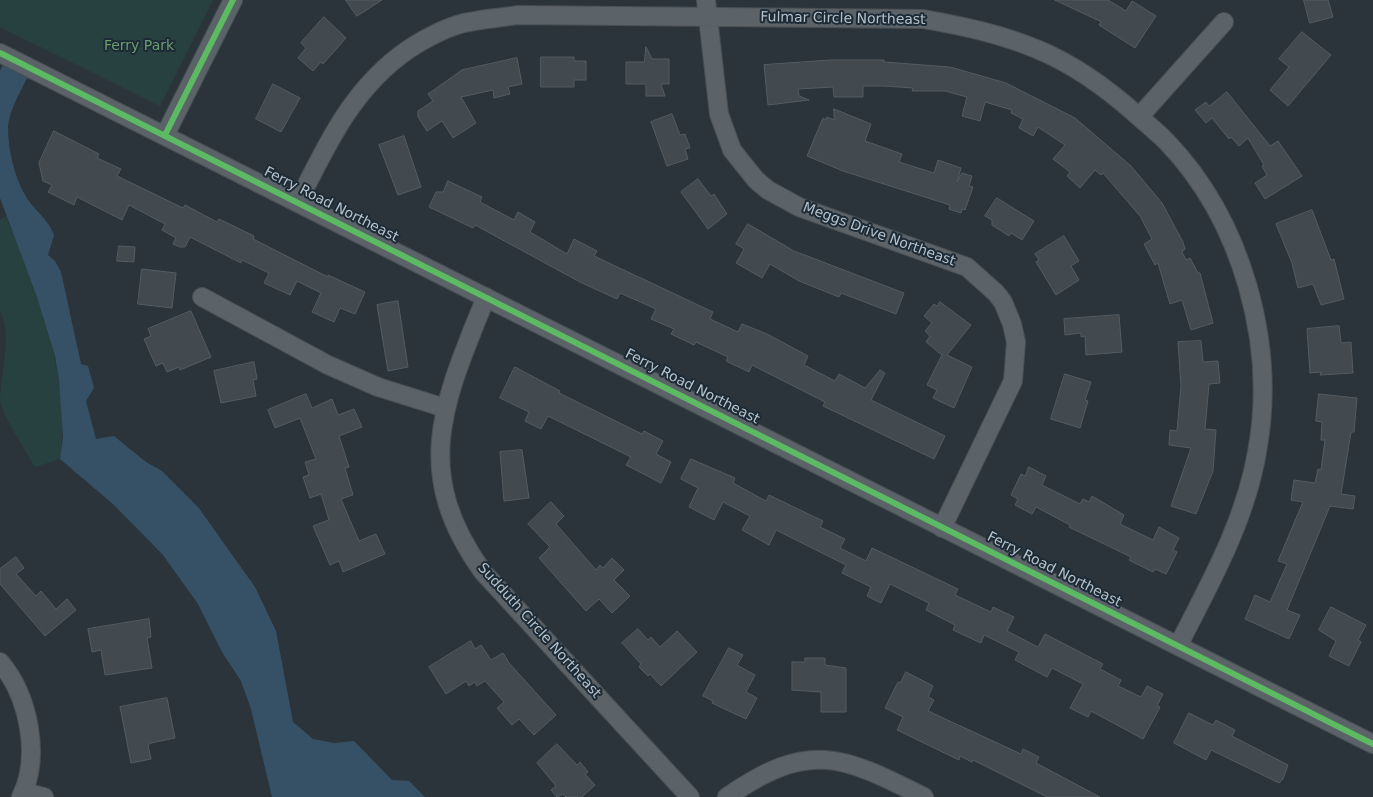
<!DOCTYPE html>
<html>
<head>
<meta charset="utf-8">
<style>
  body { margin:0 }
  canvas { display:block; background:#2b343b }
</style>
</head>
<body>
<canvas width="1373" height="797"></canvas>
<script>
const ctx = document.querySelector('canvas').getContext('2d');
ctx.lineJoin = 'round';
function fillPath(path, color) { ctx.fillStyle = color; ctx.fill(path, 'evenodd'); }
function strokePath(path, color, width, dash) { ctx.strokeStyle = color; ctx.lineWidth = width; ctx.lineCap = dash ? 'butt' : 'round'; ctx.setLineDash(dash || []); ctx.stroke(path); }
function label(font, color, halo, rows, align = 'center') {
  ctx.font = font + ' "DejaVu Sans",sans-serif'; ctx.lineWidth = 4; ctx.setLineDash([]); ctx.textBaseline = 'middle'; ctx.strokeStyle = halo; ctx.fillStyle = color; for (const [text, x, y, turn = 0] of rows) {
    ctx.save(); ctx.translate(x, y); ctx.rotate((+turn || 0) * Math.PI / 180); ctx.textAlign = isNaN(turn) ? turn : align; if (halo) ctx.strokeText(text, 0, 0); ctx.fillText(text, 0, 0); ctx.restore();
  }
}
const green = new Path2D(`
  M0 0H213L160 106 0 27Z
  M6 216C36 291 72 377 60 459L35 467C25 449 6 421 0 402 0 374 13 337 0 311V220Z`);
const water = new Path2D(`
  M3 64 28 76C21 91 9 110 8 127 8 149 14 176 25 195 34 211 47 217 54 235L48 255 55 261 61 272 81 364 88 366 94 388 86 401 96 439 114 436 146 462 162 471 198 507 255 587 276 631 293 722 313 739 334 743 354 741 392 780 409 781 425 797H272L251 709 241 681 222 652 198 604 163 555 113 504 60 459 63 437 59 380 55 356 37 297 0 198V71Z`);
const building = new Path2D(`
  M346 0H382L357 16Z
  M1055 0H1108L1126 11 1132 1 1156 16 1135 48 1099 25 1101 22Z
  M1304 0H1328L1333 17 1310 23Z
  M324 17 346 38 323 64 321 62 313 71 298 58 306 48 301 43Z
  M1302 32 1331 55 1288 106 1270 90 1289 67 1279 59Z
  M646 47 652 59H669V84H661L665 96H646V84H626V62H644Z
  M541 57H574V61H586V80H574V87H541Z
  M517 58 522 84 508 87 510 94 494 98 493 90 461 97 476 123 453 138 442 121 427 131 418 117V111L433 101 428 94 462 70Z
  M831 60H884V62L950 67 1006 83 1075 118 1131 166 1162 203 1183 242 1185 249 1182 252 1186 260 1190 258 1198 273H1200L1213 323 1191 330 1182 300 1170 304 1158 263 1155 265 1144 244 1152 239 1140 216 1103 173 1101 175 1095 170 1080 188 1067 176 1070 172 1053 159 1065 145 1038 127 1033 136 1019 128 1023 119 1011 113 1012 110 985 102 980 121 962 116 967 97 945 91H912L913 88 884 86H863V97H834L833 87 798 89 799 96 809 100 768 105 764 65Z
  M273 84 300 98 281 132 256 119Z
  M1227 92 1270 146 1278 141 1302 176 1265 199 1255 183 1267 175 1262 166 1264 165 1248 138 1239 146 1231 137 1229 139 1212 118 1206 123 1195 110 1206 102 1209 106Z
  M834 109 871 124 865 141 902 154 899 162 934 173 938 160 961 168 957 182 962 173 972 176 969 186 973 187 965 210 962 209 961 213 949 209 950 205 843 171 807 156 823 118 826 120 827 117 834 120Z
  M672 114 680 135 685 134 690 148 685 149 688 159 667 166 651 122Z
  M54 131 99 154 97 158 121 169 117 176 183 208 185 205 217 222 219 219 254 236 253 239 328 277V275L365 292 355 314 340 308 334 322 312 312 321 293 297 281 290 295 264 283 269 273 242 260 241 263 190 237 185 247H180L173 244 176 238 162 230 165 224 129 205 122 220 77 197 74 205 48 192 52 185 43 181 39 163Z
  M404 136 421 187 398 195 379 145Z
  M698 179 711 196 714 194 727 214 708 229 681 192Z
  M448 181 482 197 480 202 514 220 518 212 535 222 530 232 567 254 574 239 597 251 594 256 713 312 710 319 738 332 742 324 767 334 808 356 804 365 835 381 839 374 865 388 880 370 885 373 871 400 945 436 934 459 823 406 825 402 752 365 749 372 726 361 728 357 696 342 694 345 671 334 674 329 651 319 656 309 620 293 617 299 580 282 475 225 473 228 429 207 436 192H443Z
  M997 198 1034 221 1022 240 1011 233 1009 236 992 225V220L985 216Z
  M1312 210 1331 260 1334 259 1344 299 1321 305 1313 284 1298 288 1292 263 1276 224Z
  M748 224 794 251 904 293 896 314 841 293 839 297 799 281 770 264 762 278 736 263 744 249 736 244Z
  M1064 236 1079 261 1071 266 1079 280 1056 295 1036 262 1039 260 1035 254Z
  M119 246 135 247 134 262 117 261Z
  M142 269 176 273 172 308 138 304Z
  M398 301 408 367 388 371 377 305Z
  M940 302 971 325 947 355 972 367 954 408 933 398 937 390 927 385 942 355 926 342 930 336 925 331 932 323 924 316 934 304 937 306Z
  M191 311 211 357 180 370 179 367 167 372 163 363 156 366 144 339 151 336 148 329Z
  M1119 315 1122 352 1086 355 1085 336 1081 337V333L1065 335 1064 319Z
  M1339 326 1341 343 1351 342 1353 373 1320 375 1321 372 1310 373 1307 329Z
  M1201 341 1203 362 1218 361 1220 383 1209 384 1205 429 1216 430 1213 471 1196 514 1171 506 1191 448 1169 445 1170 430 1177 431 1181 386 1178 342Z
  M254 362 257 379 253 380 256 396 221 403 214 371Z
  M515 367 560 391 559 393 642 434 644 431 663 441 656 454 671 462 661 483 626 465 631 457 548 416 541 429 525 421 529 412 500 398Z
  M1065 374 1091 382 1085 400 1088 401 1080 428 1051 419Z
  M306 394 312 408 332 399 338 415 354 409 362 427 339 436 349 467 345 468 353 495 341 499 359 541 376 534 385 554 343 572 339 561 330 565 313 526 329 520 321 494 310 498 303 477 309 475 305 462 316 459 300 418 275 428 268 410Z
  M1319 394 1357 398 1354 432H1351L1341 494 1355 496 1353 509 1330 506 1287 610 1300 615 1289 639 1245 619 1255 595 1270 602 1287 564 1278 561 1303 502 1291 500 1294 480 1315 483 1318 469 1321 470 1325 440H1321L1322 422 1316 421Z
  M522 450 529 498 504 501 500 452Z
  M691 459 735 478 733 483 766 501 769 495 823 521 820 527 845 539 840 548 866 561 872 548 958 589 955 595 991 612 993 607 1014 617 1007 631 1038 647 1045 634 1103 664 1100 669 1121 680 1118 686 1141 697 1147 686 1163 694 1157 706 1160 707 1143 739 1091 711 1088 717 1070 708 1083 684 1052 668 1047 677 1015 660 1019 652 984 635 981 643 953 630 955 625 926 610 929 603 890 584 881 603 867 596 871 587 842 573 846 565 776 530 769 545 742 530 750 516 723 502 714 520 689 507 698 488 681 479Z
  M1029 467 1046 476 1042 485 1080 504 1083 499 1089 502 1092 496 1124 515 1120 524 1153 540 1159 527 1179 538 1173 550 1177 552 1166 574 1155 569 1153 572 1129 560 1131 557 1069 527 1070 525 1036 507 1032 514 1015 505 1018 499 1011 495 1021 474 1025 476Z
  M551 502 564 516 556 524 596 570 600 565 603 568 612 558 624 570 614 580 630 596 612 613 599 599 586 611 539 558 550 547 528 524Z
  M16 557 24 568 16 574 36 596 41 591 56 609 67 599 76 610 45 636 0 584V569Z
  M1331 607 1366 625 1358 640 1361 642 1349 666 1329 656 1336 641 1319 630Z
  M149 619 151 637 147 638 152 668 105 675 101 650 92 652 88 629Z
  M638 629 648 640 651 637 660 647 677 631 697 652 661 686 650 674 648 676 639 667 641 664 622 643Z
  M471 641 475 649 481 645 491 660 503 653 509 663 556 715 534 735 519 719 512 725 497 708 504 702 485 681 477 686 475 682 469 686 466 681 446 694 429 667Z
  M729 648 743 655 737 665 755 675 746 692 757 698 746 719 712 703 713 701 703 696Z
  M805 658H825V665L846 668V712H821V692L792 690V662H805Z
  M906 672 933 686 928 697 934 700 928 711 1021 754 1023 749 1039 757 1036 763 1100 797H1047L973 760 972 762 960 756 959 760 897 730 903 717 885 708 898 682 900 683Z
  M167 698 175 738 151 743 148 745 151 759 131 763 120 707Z
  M1189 713 1213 725 1216 720 1235 730 1232 736 1288 765 1283 779 1279 783 1211 750 1206 760 1174 743Z
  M557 744 577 765 580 762 588 772 585 774 595 785 582 797H566L563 794 557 797 551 790 556 786 537 763Z`);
const minor = new Path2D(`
  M706 0 719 114 732 150 756 180 768 190 799 207 967 267 996 293 1003 302 1012 324 1016 342 1013 381 942 528
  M0 53 1373 744
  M1139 117 1224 22
  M165 135 233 0
  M298 202C327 144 353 87 409 49 426 38 444 28 464 23 481 19 500 18 517 15L923 19C963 26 1001 34 1039 50 1077 66 1108 89 1138 116 1147 124 1157 132 1166 141 1242 220 1277 344 1257 452 1245 522 1210 583 1178 646
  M202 297 328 365 378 387 445 408
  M486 297C444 401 410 471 483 572L690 797
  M0 662C29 696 41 757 21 797
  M23 792 44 797
  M727 797C809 740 841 755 924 797`);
const cycleway = new Path2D(`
  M0 53 1373 744
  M165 135 233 0`);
const streetNames = [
  ["Fulmar Circle Northeast",843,19,1],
  ["Ferry Road Northeast",331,205,27],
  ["Meggs Drive Northeast",879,235,20],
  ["Ferry Road Northeast",692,387,27],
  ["Ferry Road Northeast",1054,570,27],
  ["Sudduth Circle Northeast",539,631,48]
];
const parkNames = [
  ["Ferry Park",139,46]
];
fillPath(green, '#274040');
fillPath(water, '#365165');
fillPath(building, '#42494f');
strokePath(building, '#535c62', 1);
strokePath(minor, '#495055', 20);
strokePath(minor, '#5b6268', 18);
strokePath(cycleway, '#5cba63', 6);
label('14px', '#b5c1cb', '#1d2b36', streetNames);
label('14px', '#6b9e6f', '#1d2b36', parkNames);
</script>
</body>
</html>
